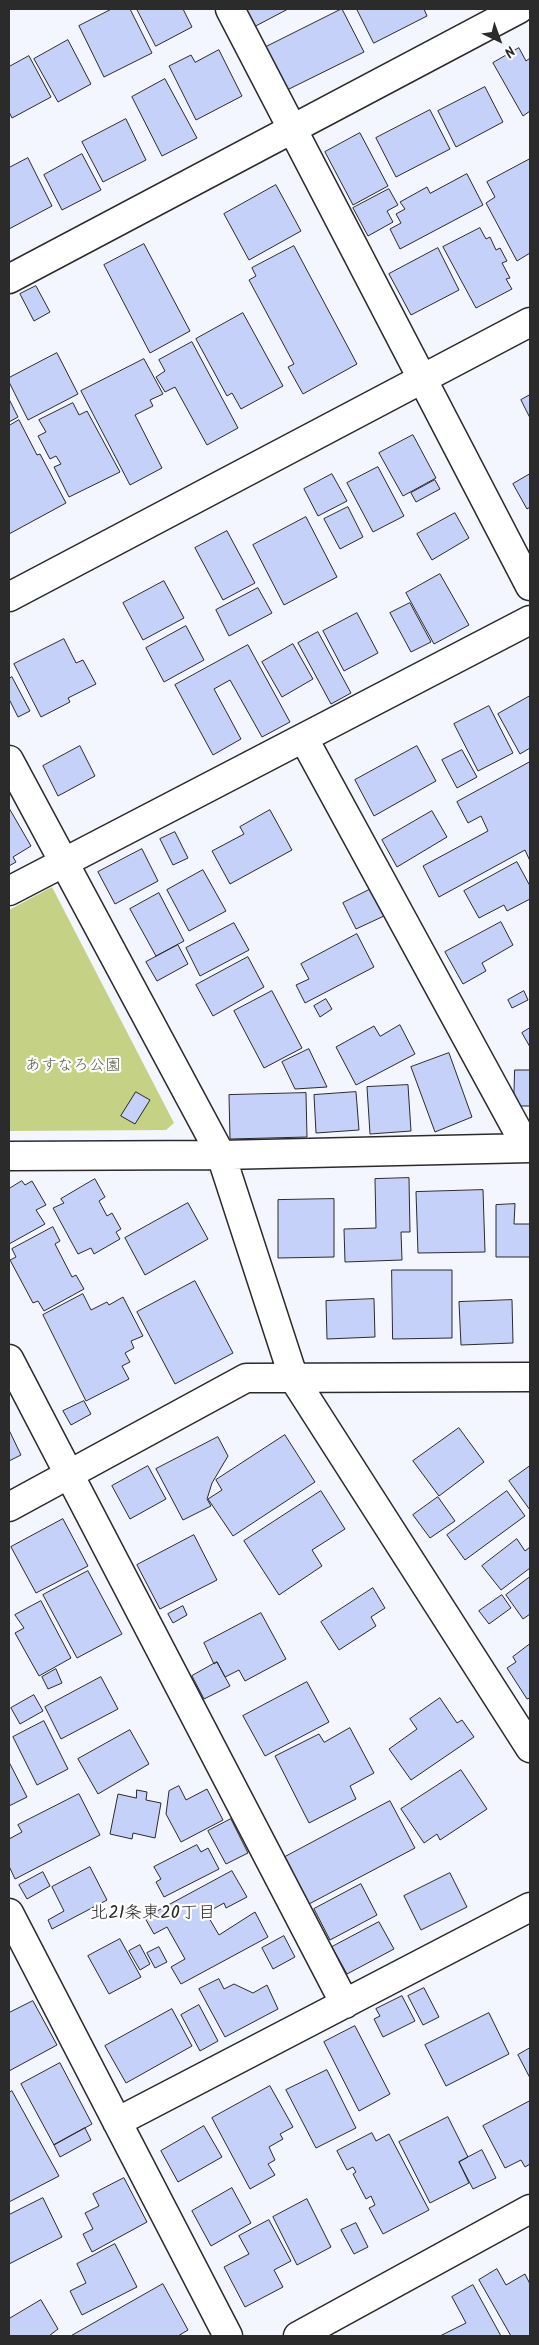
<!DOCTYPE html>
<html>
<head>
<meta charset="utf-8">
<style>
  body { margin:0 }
  #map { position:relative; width:539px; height:2345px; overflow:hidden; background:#f3f6fe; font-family:Kalam,sans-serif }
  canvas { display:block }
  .frame { position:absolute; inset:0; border:10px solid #2b2b2b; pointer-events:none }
  .north { position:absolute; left:474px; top:15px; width:50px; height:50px; -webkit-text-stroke:4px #fff; paint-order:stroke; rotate:138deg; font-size:14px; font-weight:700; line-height:20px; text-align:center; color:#2b2b2b }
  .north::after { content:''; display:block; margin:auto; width:18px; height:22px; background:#2b2b2b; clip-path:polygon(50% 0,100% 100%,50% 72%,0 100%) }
</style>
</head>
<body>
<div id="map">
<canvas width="539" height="2345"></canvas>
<div class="frame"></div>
<div class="north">N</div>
</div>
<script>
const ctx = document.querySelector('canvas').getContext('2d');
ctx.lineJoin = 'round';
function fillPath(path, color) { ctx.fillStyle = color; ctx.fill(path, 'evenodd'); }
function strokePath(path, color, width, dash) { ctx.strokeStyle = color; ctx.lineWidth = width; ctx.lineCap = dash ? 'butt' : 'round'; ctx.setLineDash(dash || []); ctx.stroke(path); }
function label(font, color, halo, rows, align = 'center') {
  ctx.font = font + ' Kalam,"Klee One",sans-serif'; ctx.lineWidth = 4.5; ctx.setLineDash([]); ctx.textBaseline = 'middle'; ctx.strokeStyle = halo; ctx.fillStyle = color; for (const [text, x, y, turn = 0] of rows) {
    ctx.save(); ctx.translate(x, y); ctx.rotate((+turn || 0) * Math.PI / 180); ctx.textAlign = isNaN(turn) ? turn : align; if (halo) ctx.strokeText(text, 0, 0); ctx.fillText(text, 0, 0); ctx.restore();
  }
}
const green = new Path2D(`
  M52 887 174 1123 166 1130 9 1131V910Z`);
const building = new Path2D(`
  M112 9H130L152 53 104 77 79 26Z
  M137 9H183L192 27 156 46Z
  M242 9H288L252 28Z
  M342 9 364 52 287 90 266 47Z
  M357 9H424L427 16 374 43Z
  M68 40 91 84 58 102 34 59Z
  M519 48 526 61 530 58V111L523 116 493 63Z
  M219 50 242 96 196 120 169 66 191 55 195 62Z
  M29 56 51 97 12 118 9 112V67Z
  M165 79 197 138 162 156 132 97Z
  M485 87 503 122 456 147 438 111Z
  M430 110 450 149 396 177 376 138Z
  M126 119 146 160 103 182 82 142Z
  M360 133 388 186 353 205 325 152Z
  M82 154 101 190 62 210 44 175Z
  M28 158 52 206 9 229V168Z
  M530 159V253L517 261 486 203 495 197 487 182Z
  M467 174 483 205 400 249 390 229 401 223 396 214 405 209 400 202 427 187 430 193Z
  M276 185 301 231 249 260 224 214Z
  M389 189 398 205 387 211 393 222 368 236 353 208Z
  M480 228 486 239 490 237 496 250 500 248 507 261 502 263 510 278 506 279 512 289 476 308 443 247Z
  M144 244 190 331 150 353 104 265Z
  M294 246 357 364 303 394 288 367 294 364 249 280 256 276 252 268Z
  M438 248 459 290 411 315 389 274Z
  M36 286 50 312 34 321 20 294Z
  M243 313 283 386 241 409 232 393 227 396 196 339Z
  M192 342 238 428 207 445 175 387 165 392 156 377 165 371 159 360Z
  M57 353 78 394 28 420 9 382V378Z
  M144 359 163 394 150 400 153 406 135 415 162 468 130 485 81 391Z
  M530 395V418L521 400Z
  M9 399 18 417 9 422Z
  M73 403 79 415 87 411 120 472 69 497 54 467 61 464 56 456 50 459 38 436 46 432 39 420Z
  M19 420 37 455 40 454 66 503 9 534V426Z
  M413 435 436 478 403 496 379 453Z
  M378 467 404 516 373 532 347 483Z
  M332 474 347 501 318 516 304 489Z
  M530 474V507L527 509 513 484Z
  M435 480 440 489 416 502 411 493Z
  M348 507 363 537 340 549 324 519Z
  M455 513 469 538 432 560 417 534Z
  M306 517 337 577 284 605 253 545Z
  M227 531 255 583 223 600 195 548Z
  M440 574 469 625 434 644 406 593Z
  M164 581 184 618 143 640 123 603Z
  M258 588 272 613 229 636 216 610Z
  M410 603 431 642 411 652 390 613Z
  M357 613 378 653 344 671 323 631Z
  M186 626 204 660 164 682 146 648Z
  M318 632 351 693 331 704 298 643Z
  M64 639 76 663 83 660 96 684 68 698 70 702 41 717 14 664Z
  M293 644 313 679 282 697 262 662Z
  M248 645 290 722 262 737 230 680 214 689 241 739 213 755 175 685Z
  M12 677 30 711 18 717 9 699V679Z
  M530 696V748L520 754 498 714Z
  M489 706 513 753 478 771 454 724Z
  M80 746 95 776 58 796 43 766Z
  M417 746 436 781 374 816 355 780Z
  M462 750 477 777 457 788 442 760Z
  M530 762V861L525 850 439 897 423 866 488 831 481 816 468 823 457 802Z
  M9 808 31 846 13 857 16 862 9 866Z
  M270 810 292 850 230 884 212 851 244 834 240 827Z
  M432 811 447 837 397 867 382 840Z
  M175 832 188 858 173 865 160 839Z
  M142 849 158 881 115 904 98 872Z
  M517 862 530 886V899L507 911 504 905 479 918 464 891Z
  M203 870 226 911 189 931 167 890Z
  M371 889 384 916 356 929 343 903Z
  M159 893 184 941 156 956 130 909Z
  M501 922 513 945 482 963 486 971 463 984 445 952Z
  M234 923 249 950 200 976 186 948Z
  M357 934 374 967 305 1003 296 985 309 979 301 964Z
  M178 945 188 964 157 981 146 962Z
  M248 957 264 987 213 1016 196 985Z
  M272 991 302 1048 264 1068 234 1011Z
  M524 991 528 1000 512 1008 508 1000Z
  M326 999 332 1009 320 1017 314 1006Z
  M400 1025 415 1054 356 1085 336 1047 374 1026 380 1036Z
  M530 1028V1047L522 1033Z
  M309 1049 327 1087 295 1089 282 1062Z
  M449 1053 472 1117 435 1132 411 1067Z
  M515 1070H530V1106H514Z
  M408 1085 411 1131 370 1134 367 1087Z
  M136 1092 150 1100 135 1124 121 1116Z
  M356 1092 359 1130 316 1133 314 1095Z
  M306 1093 307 1137 230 1139 229 1095Z
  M409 1178 410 1232H401L402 1260 345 1262 344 1229 376 1228 375 1179Z
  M95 1179 105 1197 99 1201 107 1216 112 1213 121 1229 116 1232 120 1239 94 1254 91 1248 78 1254 53 1208 64 1203 61 1199Z
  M22 1181 25 1185 32 1181 46 1205 36 1210 45 1224 9 1244V1189Z
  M483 1190 485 1252 418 1253 416 1192Z
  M334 1199V1257L278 1258V1200Z
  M188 1203 208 1239 145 1275 125 1238Z
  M515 1204 514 1224H530V1257H496V1205Z
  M53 1227 60 1241 55 1244 72 1277 76 1275 84 1289 44 1311 38 1301 33 1303 10 1260 16 1257 12 1249Z
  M392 1270H452V1338L393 1339Z
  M195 1281 233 1353 175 1384 137 1312Z
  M83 1294 91 1310 107 1302 109 1305 123 1297 143 1336 131 1341 134 1348 125 1353 130 1362 122 1366 129 1379 86 1401 43 1315Z
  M374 1299 375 1337 327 1339 326 1301Z
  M512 1300 513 1343 461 1345 459 1302Z
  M84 1401 91 1414 71 1425 63 1411Z
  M459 1428 484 1462 439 1496 413 1461Z
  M9 1430 21 1455 9 1461Z
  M285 1435 315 1482 233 1536 208 1499 222 1490 216 1480Z
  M218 1437 228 1456 212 1483 207 1499 211 1506 183 1520 156 1469Z
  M148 1466 166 1499 130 1519 112 1486Z
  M530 1466V1510L509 1481Z
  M321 1491 345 1529 312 1550 322 1566 279 1595 244 1541Z
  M507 1491 525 1516 465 1560 447 1535Z
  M438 1497 455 1521 430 1538 413 1515Z
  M63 1519 88 1566 36 1593 11 1547Z
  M194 1535 217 1580 160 1609 137 1565Z
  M517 1539 525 1551 530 1547V1568L501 1590 482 1566Z
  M88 1571 122 1634 77 1658 43 1595Z
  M530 1577V1614L523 1619 506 1595Z
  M373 1588 385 1608 371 1617 376 1626 339 1650 321 1622Z
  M502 1595 511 1608 489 1624 479 1611Z
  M41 1601 71 1658 39 1676 15 1633 24 1628 15 1615Z
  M183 1606 187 1615 173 1623 168 1614Z
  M261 1613 286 1659 245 1681 239 1670 225 1677 217 1662 214 1664 204 1643Z
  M530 1644V1698L527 1699 507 1668 516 1662 513 1657Z
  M217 1662 230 1686 204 1699 192 1676Z
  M56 1669 62 1683 48 1689 42 1677Z
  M101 1677 118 1709 61 1739 45 1707Z
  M307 1682 329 1722 265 1756 243 1716Z
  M34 1695 43 1711 20 1724 11 1708Z
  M440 1698 457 1723 462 1720 474 1737 411 1780 389 1749 417 1729 410 1719Z
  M44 1721 68 1769 37 1785 13 1737Z
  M350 1728 374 1773 350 1786 356 1799 309 1823 275 1756 319 1734 324 1742Z
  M130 1730 149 1764 98 1794 78 1759Z
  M9 1762 27 1797 9 1806Z
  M461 1770 487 1809 440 1840 437 1834 424 1843 401 1809Z
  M179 1786 186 1800 207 1789 223 1820 181 1842 166 1814 169 1791Z
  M137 1790 147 1792 146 1800 161 1803 155 1838 133 1833 132 1839 110 1834 118 1794 136 1798Z
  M79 1794 100 1835 15 1879 9 1866V1839L22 1832 18 1825Z
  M390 1801 415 1848 309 1904 285 1857Z
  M231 1819 248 1853 226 1864 208 1831Z
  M197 1845 201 1852 208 1848 219 1869 164 1897 156 1882 161 1879 154 1867Z
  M90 1867 107 1900 52 1929 48 1920 64 1911 52 1887Z
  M232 1871 247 1897 226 1908 224 1903 206 1913 219 1935 255 1912 268 1937 181 1984 171 1967 185 1959 167 1927 154 1934 145 1918Z
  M43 1872 50 1886 27 1899 19 1885Z
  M450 1873 467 1907 421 1930 404 1896Z
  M361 1884 377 1915 330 1940 314 1909Z
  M379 1922 394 1949 347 1974 332 1947Z
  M284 1936 295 1957 273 1969 262 1948Z
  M120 1939 141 1977 109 1994 88 1956Z
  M140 1945 150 1964 140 1970 129 1951Z
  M159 1947 167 1962 155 1968 147 1953Z
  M219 1979 224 1989 234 1984 253 1993 267 1985 278 2009 225 2037 199 1989Z
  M424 1988 439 2017 423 2025 408 1996Z
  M402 1996 415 2021 383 2037 374 2019 380 2016 376 2009Z
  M33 2001 57 2045 9 2071V2013Z
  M199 2005 218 2041 200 2051 181 2015Z
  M172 2009 192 2046 126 2083 105 2046Z
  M489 2013 509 2054 446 2086 425 2045Z
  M355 2026 390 2094 359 2111 324 2042Z
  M530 2048V2078L518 2055Z
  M60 2063 92 2124 54 2145 21 2084Z
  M327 2070 356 2128 316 2148 286 2090Z
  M270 2086 293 2127 280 2134 283 2139 269 2147 275 2160 268 2164 275 2175 250 2189 212 2118Z
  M12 2091 59 2176 9 2202V2093Z
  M530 2101V2164L525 2167 521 2160 505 2168 483 2126Z
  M448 2117 468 2157 459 2162 469 2183 430 2203 399 2142Z
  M204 2126 222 2157 178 2182 161 2151Z
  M85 2128 91 2140 60 2157 54 2145Z
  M372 2133 376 2141 389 2134 429 2210 383 2234 369 2208 375 2205 371 2196 366 2199 353 2174 356 2172 353 2167 347 2170 337 2151Z
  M482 2150 496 2178 473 2189 459 2162Z
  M124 2178 147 2222 92 2252 83 2234 93 2229 85 2213 99 2206 93 2194Z
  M232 2188 251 2223 211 2246 192 2211Z
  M43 2198 62 2237 9 2264V2215Z
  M307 2199 331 2247 297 2265 273 2217Z
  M269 2220 291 2261 274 2270 283 2287 245 2307 224 2267 249 2254 239 2236Z
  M356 2223 368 2247 354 2254 341 2230Z
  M115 2244 137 2287 82 2315 70 2291 86 2283 77 2264Z
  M497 2269 506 2285 525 2274 530 2284V2336H511L479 2280Z
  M163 2284 188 2330 178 2336H71Z
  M473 2285 501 2336H440L466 2323 452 2297Z
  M41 2300 58 2329 49 2336H9V2319Z`);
const minor = new Path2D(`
  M230 9 530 586
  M9 279 519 9
  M9 597 530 322
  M304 739 527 1148
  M9 760 221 1155 294 1379 530 1748
  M9 891 530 620
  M9 1156 221 1155 530 1148
  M9 1359 345 2004
  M9 1507 246 1378 530 1377
  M9 1913 228 2336
  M117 2122 530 1907
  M298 2336 530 2209`);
const parkNames = [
  ["あすなろ公園",73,1067]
];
const neighbourhoodNames = [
  ["北21条東20丁目",153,1915]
];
fillPath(green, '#c5d185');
fillPath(building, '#c5d1f8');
strokePath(building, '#2b2b2b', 1);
strokePath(minor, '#2b2b2b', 31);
strokePath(minor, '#fff', 28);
label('16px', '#595d46', '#fff', parkNames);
label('18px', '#2b2b2b', '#fff', neighbourhoodNames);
</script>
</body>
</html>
